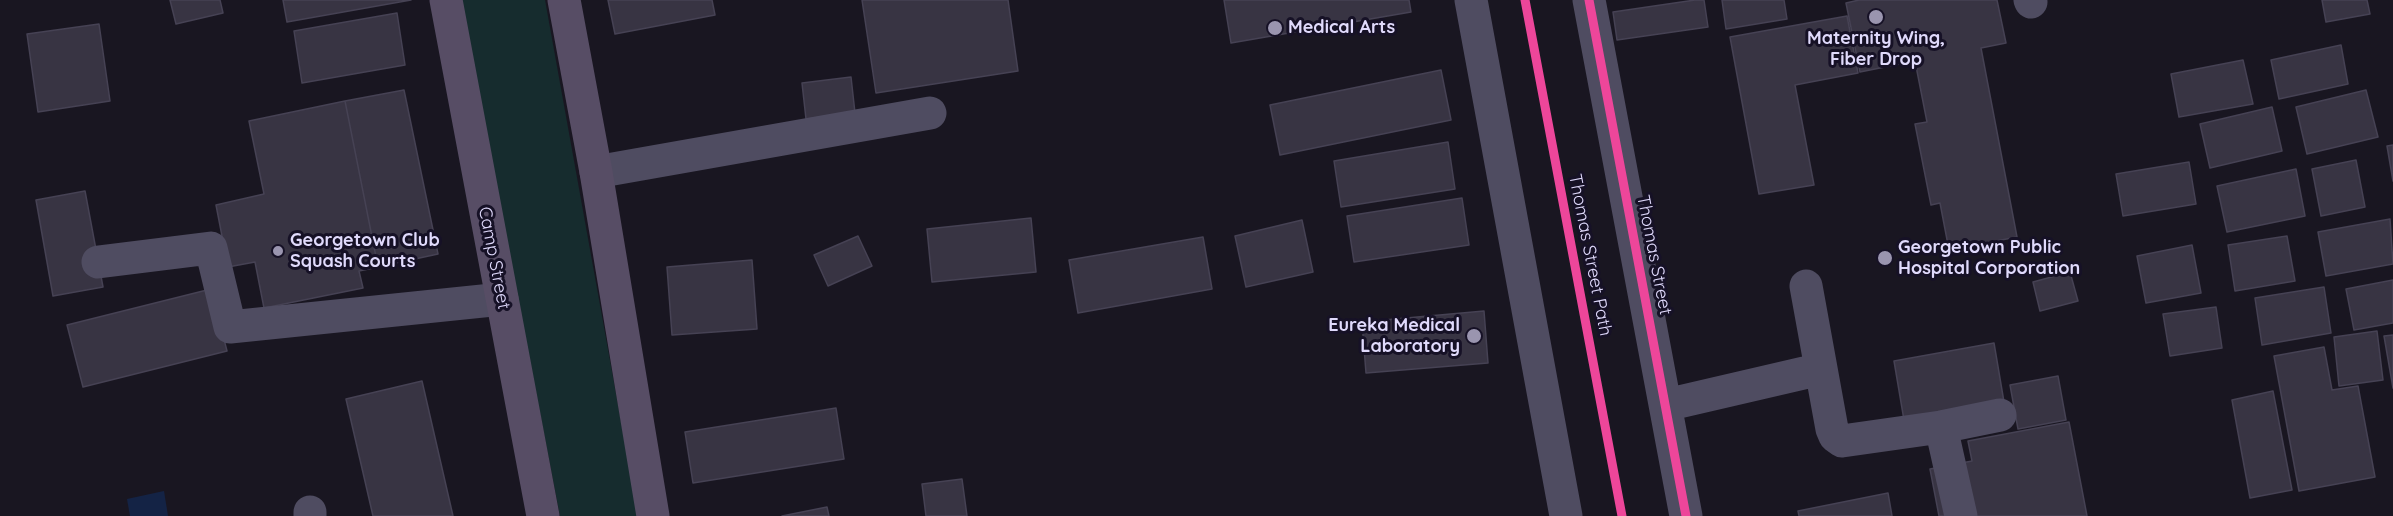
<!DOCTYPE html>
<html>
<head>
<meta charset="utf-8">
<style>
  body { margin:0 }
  canvas { display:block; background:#191621 }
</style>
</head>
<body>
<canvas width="2393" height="516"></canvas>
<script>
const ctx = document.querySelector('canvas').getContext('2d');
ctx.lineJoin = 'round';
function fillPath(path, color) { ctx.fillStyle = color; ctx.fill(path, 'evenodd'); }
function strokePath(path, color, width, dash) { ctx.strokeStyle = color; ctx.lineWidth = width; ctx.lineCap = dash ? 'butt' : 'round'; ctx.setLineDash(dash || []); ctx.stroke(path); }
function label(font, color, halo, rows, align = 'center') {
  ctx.font = font + ' Quicksand,sans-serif'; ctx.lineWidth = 6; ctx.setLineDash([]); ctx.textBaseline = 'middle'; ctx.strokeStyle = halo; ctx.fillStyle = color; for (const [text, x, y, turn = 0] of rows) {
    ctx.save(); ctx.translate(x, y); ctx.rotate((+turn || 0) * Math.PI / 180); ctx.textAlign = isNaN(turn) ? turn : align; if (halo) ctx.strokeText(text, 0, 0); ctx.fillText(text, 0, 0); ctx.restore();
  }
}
const green = new Path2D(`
  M460 0H545L638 516H560Z`);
const water = new Path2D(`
  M164 491 168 516H130L127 499Z`);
const building = new Path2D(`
  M170 0H220L223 13 176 24Z
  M283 0H411L287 22Z
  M608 0H712L715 15 615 34Z
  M862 0H1008L1018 71 876 93Z
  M1224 0H1409L1411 12 1231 43Z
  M1695 0H1704L1708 27 1617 40 1613 12Z
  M1722 0H1784L1787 19 1726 29Z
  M1859 0H1997L2006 43 1981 48 2017 237 1949 250 1940 203 1931 205 1915 124 1927 122 1915 61 1860 72 1846 3Z
  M2322 0H2367L2370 14 2326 22Z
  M397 13 405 65 302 83 294 31Z
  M1847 16 1858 73 1795 85 1814 185 1759 194 1730 37Z
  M99 24 110 101 38 112 27 34Z
  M2341 45 2348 84 2279 99 2271 60Z
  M2243 60 2253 104 2179 117 2171 74Z
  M1441 70 1451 120 1280 155 1270 105Z
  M851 77 855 113 806 119 802 83Z
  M404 90 438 254 378 267 345 101Z
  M2366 90 2378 137 2307 154 2296 107Z
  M345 101 378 267 359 271 363 288 264 308 255 262 228 267 216 205 264 194 249 121Z
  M2272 107 2282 151 2210 168 2200 124Z
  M1448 142 1455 189 1341 207 1334 161Z
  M2393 145V181L2387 146Z
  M2356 160 2365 207 2321 216 2312 169Z
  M2189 162 2196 204 2123 216 2116 174Z
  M2296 169 2305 216 2227 232 2217 186Z
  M85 191 103 287 53 296 36 200Z
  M1462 198 1469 245 1354 262 1347 216Z
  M1031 218 1036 272 932 282 927 229Z
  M2390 219 2393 264 2326 276 2318 232Z
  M1302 220 1313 272 1246 287 1235 236Z
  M858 236 872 266 828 286 814 255Z
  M2287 236 2295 281 2235 291 2228 245Z
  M1203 237 1212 289 1078 313 1069 260Z
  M2192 245 2201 293 2146 303 2137 256Z
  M752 260 757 329 672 335 667 267Z
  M2070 272 2078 301 2040 311 2033 282Z
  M2393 280V323L2354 330 2346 289Z
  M2324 287 2331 333 2262 345 2255 298Z
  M211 289 227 351 83 387 67 325Z
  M2216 307 2222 348 2170 356 2163 314Z
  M1484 311 1488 363 1366 373 1362 322Z
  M2377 331 2383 380 2339 386 2334 337Z
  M2393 335V388L2384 336Z
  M1994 343 2004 402 1904 420 1894 361Z
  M2324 347 2332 390 2358 386 2375 477 2299 491 2274 356Z
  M2058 376 2066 420 2018 429 2010 385Z
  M422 381 453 516H373L346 399Z
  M2273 391 2292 490 2250 498 2232 400Z
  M836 408 844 459 693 483 685 432Z
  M2069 422 2087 516H1939L1930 469 1972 461 1968 441Z
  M962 479 967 516H926L922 484Z
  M1888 493 1892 516H1799L1798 511Z
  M827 507 829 516H782Z`);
const minor = new Path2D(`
  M1471 0 1566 516
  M1589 0 1686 516
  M2030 0 2031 2
  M596 172 930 113
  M98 262 211 248 230 327 502 299
  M1806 286 1832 429 1835 436 1842 441 1941 427 2000 415
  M1666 405 1821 369
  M1941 427 1961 516
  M310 512V516`);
const major = new Path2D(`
  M446 0 543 516
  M564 0 596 172 653 516`);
const cycleway = new Path2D(`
  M1525 0 1622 516
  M1589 0 1686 516`);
const markers = [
  [1876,17,8,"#9a95af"],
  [1275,28,8,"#9a95af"],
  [278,251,6,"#9a95af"],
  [1885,258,8,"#9a95af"],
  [1474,336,8,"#9a95af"]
];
const poiNames = [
  ["Medical Arts",1288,28],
  ["Maternity Wing,",1876,39,"center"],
  ["Fiber Drop",1876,60,"center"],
  ["Georgetown Club",290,241],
  ["Squash Courts",290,262],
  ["Georgetown Public",1898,248],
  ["Hospital Corporation",1898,269],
  ["Eureka Medical",1460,326,"right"],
  ["Laboratory",1460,347,"right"]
];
const streetNames = [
  ["Thomas Street Path",1590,255,79],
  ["Thomas Street",1654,255,79],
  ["Camp Street",494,258,79]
];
fillPath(green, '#162c2e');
fillPath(water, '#142345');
fillPath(building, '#383443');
strokePath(building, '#464254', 1.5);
strokePath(minor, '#4f4c61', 33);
strokePath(major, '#574d65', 33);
strokePath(cycleway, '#ed469a', 9);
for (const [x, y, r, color] of markers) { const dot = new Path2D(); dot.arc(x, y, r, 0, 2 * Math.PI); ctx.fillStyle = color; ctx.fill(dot); strokePath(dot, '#161126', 2); }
label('bold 18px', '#e0dafc', '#161126', poiNames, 'left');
label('18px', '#e0dafc', '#161126', streetNames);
</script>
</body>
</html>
